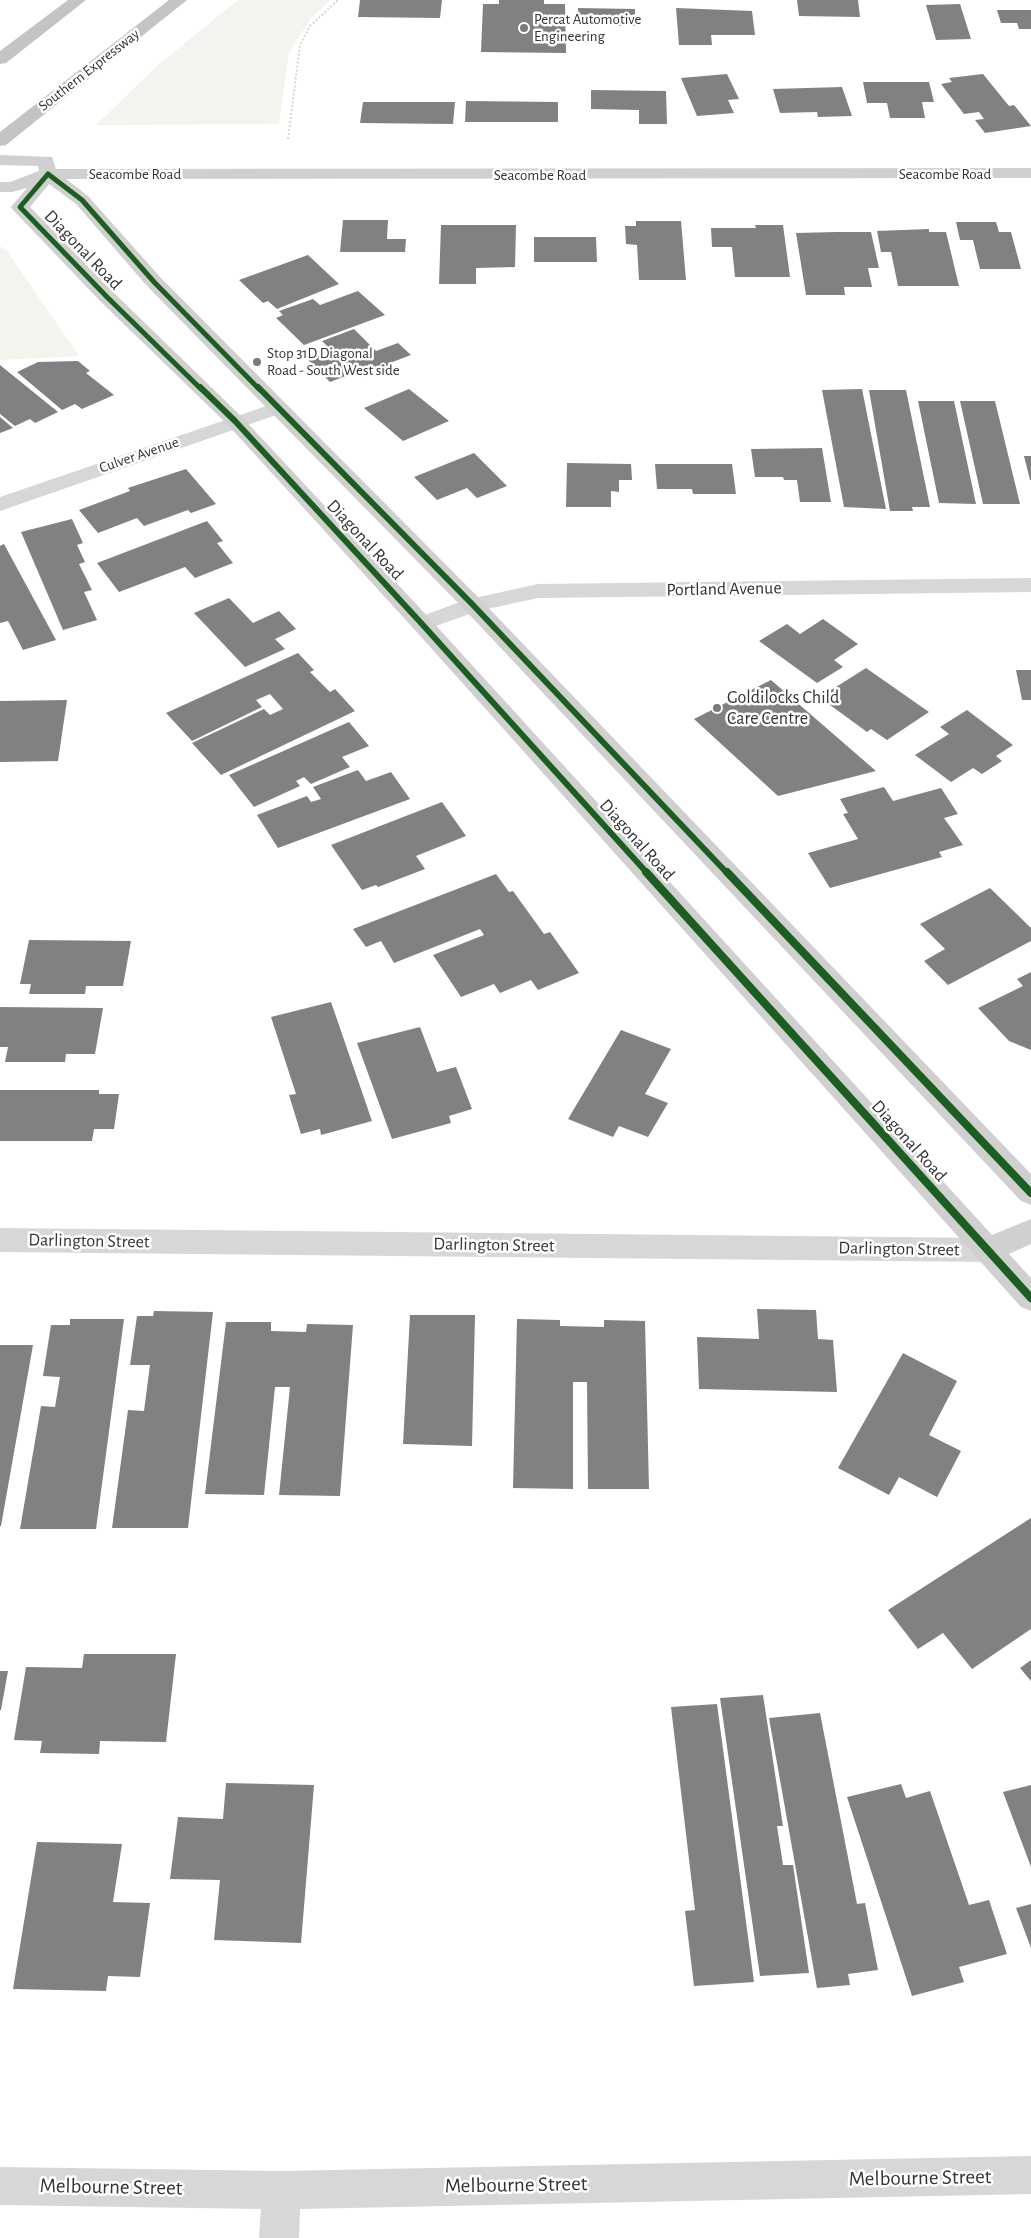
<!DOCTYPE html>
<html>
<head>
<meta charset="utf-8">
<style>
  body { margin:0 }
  canvas { display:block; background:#fff }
</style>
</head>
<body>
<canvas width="1031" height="2238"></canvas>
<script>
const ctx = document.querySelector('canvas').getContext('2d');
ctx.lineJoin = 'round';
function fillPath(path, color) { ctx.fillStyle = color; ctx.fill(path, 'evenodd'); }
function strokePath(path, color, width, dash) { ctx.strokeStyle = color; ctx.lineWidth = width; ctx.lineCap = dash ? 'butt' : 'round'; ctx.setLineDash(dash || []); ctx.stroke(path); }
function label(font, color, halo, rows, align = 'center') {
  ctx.font = font + ' "Alegreya Sans",sans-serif'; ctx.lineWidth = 5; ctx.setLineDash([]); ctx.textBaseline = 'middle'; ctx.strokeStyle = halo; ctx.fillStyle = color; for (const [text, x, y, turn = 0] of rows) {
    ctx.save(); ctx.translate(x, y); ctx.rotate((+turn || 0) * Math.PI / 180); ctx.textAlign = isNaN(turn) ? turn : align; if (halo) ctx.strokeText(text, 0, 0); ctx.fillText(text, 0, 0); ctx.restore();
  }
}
const green = new Path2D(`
  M238 0H331L311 18 289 53 279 124 96 125 158 65Z
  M0 246 7 251 79 356 0 360Z`);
const building = new Path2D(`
  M360 0H442L440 18 358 17Z
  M499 0H544V4H565L566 53 481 52 483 4H499Z
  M797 0H858L860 17 799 16Z
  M960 4 971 39 936 40 926 5Z
  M578 8 635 9V26H578Z
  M676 8 752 11 755 35H711L712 45H679Z
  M997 10H1031V29H1019L1017 23H1001Z
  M727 74 739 99 728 100 734 113 697 116 681 78Z
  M983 74 1009 106 1014 105 1031 126 985 133 975 120 984 119 979 112 964 114 941 84 952 82 949 78Z
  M863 82H929L934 102H922L925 118H890L887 103H867Z
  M842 87 852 116 818 117 817 112 780 113 773 89Z
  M591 90 666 91 667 124H639V110L591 109Z
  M466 101 558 102V122H465Z
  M363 102H455L453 124 360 123Z
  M343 220H388L387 239H406L405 252H340Z
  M636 221H681L686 280H639L637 245 626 244 625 226H636Z
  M956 222H996L999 232H1011L1021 269H980L973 240H960Z
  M441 225H516L515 267 476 268V284H439Z
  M755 225H783L790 277H735L732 247H712L711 228H756Z
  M929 229V232H946L959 286H898L891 252H881L877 231Z
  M837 232H871L879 268H868L872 287H844L845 295H806L796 233Z
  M534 237H596L597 262H534Z
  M308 255 339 284 277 309 268 301 263 303 239 280Z
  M358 291 385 315 304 345 276 318 283 315 279 311 313 299 320 305Z
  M354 329 376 351 398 343 411 355 390 363 392 365 361 377 356 372 330 382 305 357 329 348 322 341Z
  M78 361 90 371 86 373 114 395 82 409 75 404 62 410 17 372 38 362Z
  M0 365 58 412 35 423 30 419 15 426 0 414Z
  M409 389 449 421 403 441 364 408Z
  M862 389 886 509 844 507 822 390Z
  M869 390H906L930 507H912L913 511H890Z
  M918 401H954L976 504 939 503Z
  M960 401H995L1020 504H983Z
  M0 417 13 428 0 433Z
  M822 448 831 502H800L797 480H784L783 477H755L751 449Z
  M474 453 507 486 477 498 467 488 437 500 414 477Z
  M1024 456H1031V480H1030Z
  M567 463 631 464 632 480H619V492L611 491V507H566Z
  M655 464H732L736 494H693L692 489H657Z
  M186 469 216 504 191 513 188 510 144 526 137 518 98 533 79 510 130 491 128 488Z
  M72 519 83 543 77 545 85 562 79 564 92 590 84 592 97 620 63 630 21 532Z
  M207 521 223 541 217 543 233 563 195 578 185 567 119 592 97 563Z
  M4 544 56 640 23 650 8 621 0 623V546Z
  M229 598 253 623 279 611 296 629 275 639 285 649 245 667 194 613Z
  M823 619 858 644 834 660 843 667 817 683 759 641 787 624 800 634Z
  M298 653 314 670 310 672 330 692 335 689 355 711 221 775 192 743 264 709 270 715 283 709 270 694 256 700 262 707 192 741 166 713Z
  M866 668 929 712 887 740 871 729 867 732 826 702 835 697 828 692Z
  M1016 670H1031V700H1022Z
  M771 680 876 771 778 796 694 719Z
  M67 700 58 761 0 762V701Z
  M967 710 1013 745 996 756 1002 761 982 774 973 768 951 782 915 755 949 734 940 727Z
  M349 722 369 746 342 757 350 767 311 784 304 777 296 781 300 786 254 807 229 775Z
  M358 770 366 781 391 772 410 799 278 848 257 815 307 796 311 802 321 799 313 787Z
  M884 787 893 801 941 788 958 814 944 818 963 845 939 852 942 857 830 888 808 853 858 839 843 814 848 813 840 799Z
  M442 802 466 836 416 856 425 869 378 887 376 885 362 890 331 845Z
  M496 874 509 892 513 891 544 934 550 932 579 973 538 990 531 980 500 993 494 984 461 997 433 955 484 935 480 929 394 963 381 941 366 947 353 929Z
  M990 888 1031 928V941L948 985 924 961 945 949 920 924Z
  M29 940 131 941 123 986H86L85 994H29L31 984H20Z
  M1031 972V1050L1009 1041 978 1008 1023 986 1017 979Z
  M331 1002 372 1121 321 1135 320 1129 301 1134 289 1095 296 1094 271 1017Z
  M0 1007 103 1008 95 1054H66L65 1062H5L8 1047H0Z
  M420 1027 437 1072 456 1067 472 1109 449 1116 451 1123 392 1139 357 1043Z
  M621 1030 671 1049 645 1094 668 1103 648 1137 619 1126 613 1137 568 1119Z
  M0 1090H99V1094H119L114 1129H94L92 1141H0Z
  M757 1309 816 1310 818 1339 833 1340 837 1392 699 1389 697 1337 759 1339Z
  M154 1311 213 1312 188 1528H112L128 1410 144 1411 150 1365H130L137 1316H153Z
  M410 1315H475L472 1446 403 1444Z
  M70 1319H124L96 1529H20L41 1406 55 1407 60 1377 43 1376 51 1325H70Z
  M517 1319 560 1320V1326L604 1327V1320L645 1321 649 1489H588L587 1382H573V1489L513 1488Z
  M226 1322H271V1331L306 1332 307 1324 353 1325 340 1496 279 1495 290 1387H275L264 1495 205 1494Z
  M0 1345H33L1 1526H0Z
  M903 1353 957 1381 929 1435 961 1451 937 1497 899 1477 889 1495 838 1468Z
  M1031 1518V1629L972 1669 943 1633 918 1649 888 1610Z
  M84 1654H176L166 1742 100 1741 99 1754 40 1753 42 1741 14 1740 26 1667 82 1668Z
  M1031 1660V1681L1020 1668Z
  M0 1671H8L1 1710H0Z
  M763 1695 783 1826H777L783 1865H793L809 1973 760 1976 720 1698Z
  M717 1704 754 1982 694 1986 685 1911 695 1910 671 1707Z
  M820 1713 857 1904 865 1903 878 1970 848 1974 850 1985 817 1988 769 1718Z
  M226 1783 314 1785 301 1943 214 1940 220 1880 170 1879 178 1817 223 1819Z
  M901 1784 906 1798 930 1791 969 1905 989 1900 1007 1954 959 1967 964 1982 912 1996 847 1797Z
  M1031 1785V1867L1003 1792Z
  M37 1842 122 1844 113 1902 150 1903 140 1977 108 1976 106 1991 13 1989Z
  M1031 1904V1948L1016 1908Z`);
const path = new Path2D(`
  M288 139 300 45 310 26 338 0`);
const minor = new Path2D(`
  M278 402 285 404 288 408 285 412 0 511V497Z
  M1031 578V592L538 598 478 611 422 631 414 629 411 624 414 619 465 600 538 584Z
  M0 1228 988 1238 998 1241 1002 1250 998 1259 988 1262 0 1252Z
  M1031 2156V2194L300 2209 299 2238H259L261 2209 0 2205V2167L282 2171Z`);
const secondary = new Path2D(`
  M0 155 52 157 56 169 1031 168V178L66 179 88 196 161 278 481 600 1031 1174V1205L1021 1201 465 610 147 286 76 204 49 184 30 207 114 293 242 417 430 619 992 1235 1031 1219V1244L1009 1254 1031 1278V1311L1021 1307 414 629 228 425 100 301 14 211 11 207 27 188 12 192H0V182H10L39 171 38 166 0 165Z`);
const motorway = new Path2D(`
  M68 0H86L6 63 0 64V51Z
  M169 0H187L6 145 0 146V132Z`);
const cyclewayFar2 = new Path2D(`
  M201 389 107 297 20 207 48 174 82 200 154 282 259 389`);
const cyclewayFar1 = new Path2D(`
  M200 387 235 421 422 624 648 874
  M258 387 473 605 728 874`);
const cycleway = new Path2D(`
  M646 872 1031 1298
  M727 872 1031 1193`);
const markers = [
  [524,28,5,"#7a7a7a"],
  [257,362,5,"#7a7a7a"],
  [717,708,5,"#7a7a7a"]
];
const farPoinames = [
  ["Percat Automotive",534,19],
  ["Engineering",534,36],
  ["Stop 31D Diagonal",267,353],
  ["Road - South West side",267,370]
];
const farStreetnames = [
  ["Southern Expressway",89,70,-38],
  ["Seacombe Road",135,174],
  ["Seacombe Road",945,174],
  ["Seacombe Road",540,175],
  ["Culver Avenue",139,455,-19]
];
const streetNames = [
  ["Diagonal Road",83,250,46],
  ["Diagonal Road",365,540,47],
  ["Portland Avenue",724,589,-1],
  ["Diagonal Road",637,840,48],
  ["Diagonal Road",909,1141,48],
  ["Darlington Street",89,1241,1],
  ["Darlington Street",494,1245,1],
  ["Darlington Street",899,1249,1]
];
const poiNames = [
  ["Goldilocks Child",727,698],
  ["Care Centre",727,719]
];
const nearStreetnames = [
  ["Melbourne Street",920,2178,-1],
  ["Melbourne Street",516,2185,-1],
  ["Melbourne Street",111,2187,1]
];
fillPath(green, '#f1f5ed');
fillPath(building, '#818181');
strokePath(path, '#d6d6d6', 2, [2, 2]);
fillPath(minor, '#d7d7d7');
fillPath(secondary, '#d0d0d0');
fillPath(motorway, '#c4c4c4');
strokePath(cyclewayFar2, '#1b5e20', 5);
strokePath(cyclewayFar1, '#1b5e20', 6);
strokePath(cycleway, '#1b5e20', 8);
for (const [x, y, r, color] of markers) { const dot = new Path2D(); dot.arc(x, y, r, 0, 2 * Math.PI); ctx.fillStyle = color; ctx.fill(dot); strokePath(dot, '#fff', 2); }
label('15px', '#333', '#fff', farPoinames, 'left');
label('15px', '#333', '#fff', farStreetnames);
label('18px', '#333', '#fff', streetNames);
label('18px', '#333', '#fff', poiNames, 'left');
label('21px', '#333', '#fff', nearStreetnames);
</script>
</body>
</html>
